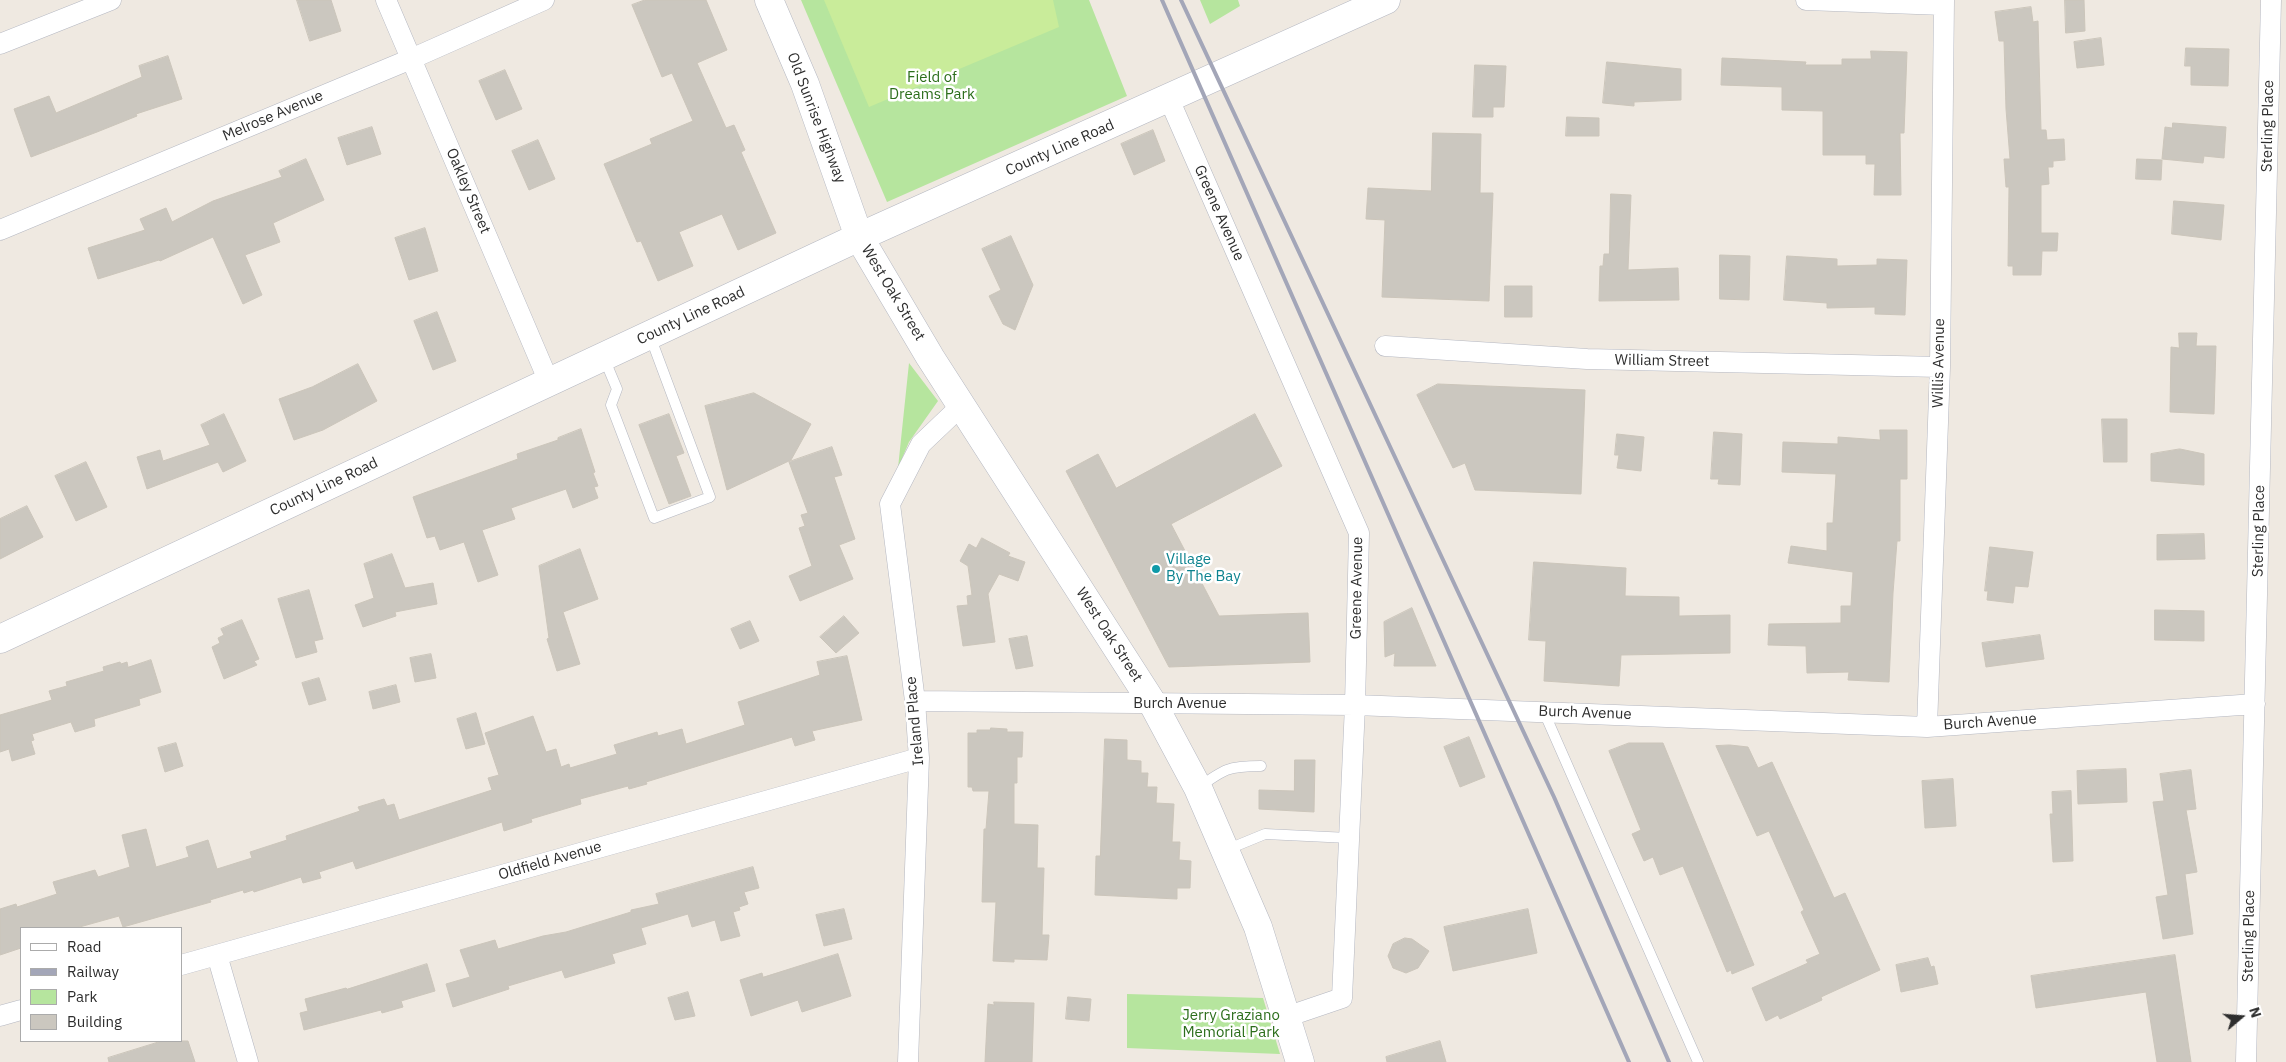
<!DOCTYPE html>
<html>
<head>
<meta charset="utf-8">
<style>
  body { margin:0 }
  #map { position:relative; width:2286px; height:1062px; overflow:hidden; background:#efe9e1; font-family:"IBM Plex Sans",sans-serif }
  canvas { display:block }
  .legend { position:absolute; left:20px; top:927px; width:162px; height:115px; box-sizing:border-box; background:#fff; border:1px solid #ababab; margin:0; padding:6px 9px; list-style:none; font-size:15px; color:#2e2e2e }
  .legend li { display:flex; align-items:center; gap:10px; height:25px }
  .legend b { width:25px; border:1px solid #ababab }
  .north { position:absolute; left:2216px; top:992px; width:50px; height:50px; -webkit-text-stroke:4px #fff; paint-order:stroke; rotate:72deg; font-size:14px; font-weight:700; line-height:20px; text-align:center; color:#2e2e2e }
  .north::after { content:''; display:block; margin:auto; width:18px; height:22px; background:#2e2e2e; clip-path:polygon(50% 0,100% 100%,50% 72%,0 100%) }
</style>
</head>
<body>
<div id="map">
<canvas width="2286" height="1062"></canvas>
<ul class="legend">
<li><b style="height:6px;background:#fff"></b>Road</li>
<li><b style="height:6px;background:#a3a6b8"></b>Railway</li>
<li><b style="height:14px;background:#b6e59e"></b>Park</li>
<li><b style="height:14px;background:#cbc7bf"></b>Building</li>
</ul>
<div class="north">N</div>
</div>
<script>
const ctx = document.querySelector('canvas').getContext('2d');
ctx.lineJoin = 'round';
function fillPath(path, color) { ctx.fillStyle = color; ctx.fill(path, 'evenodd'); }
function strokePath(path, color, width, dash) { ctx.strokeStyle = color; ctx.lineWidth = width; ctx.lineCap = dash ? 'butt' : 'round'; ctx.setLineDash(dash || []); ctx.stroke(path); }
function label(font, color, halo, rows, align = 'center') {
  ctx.font = font + ' "IBM Plex Sans",sans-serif'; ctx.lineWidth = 5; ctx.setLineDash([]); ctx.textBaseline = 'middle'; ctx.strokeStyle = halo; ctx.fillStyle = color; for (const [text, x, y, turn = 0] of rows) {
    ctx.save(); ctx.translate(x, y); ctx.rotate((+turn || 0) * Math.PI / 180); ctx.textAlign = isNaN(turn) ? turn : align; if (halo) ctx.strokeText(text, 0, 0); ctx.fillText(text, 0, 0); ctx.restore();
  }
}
const green = new Path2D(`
  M801 0H1089L1127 96 887 202Z
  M1200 0H1238L1240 6 1210 24Z
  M909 363 938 401 909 442 898 468Z
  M1127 994 1263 998 1280 1054 1127 1048Z`);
const pitch = new Path2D(`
  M824 0H1053L1059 27 869 107Z`);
const building = new Path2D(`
  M297 0H331L341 31 310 41Z
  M645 0H706L727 50 697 63 726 128 734 125 745 150 741 152 776 233 738 250 722 214 679 232 693 266 658 281 641 241 637 242 604 164 652 144 650 139 693 121 672 73 662 77 632 5Z
  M2065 0H2084L2085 31 2066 33Z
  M2031 7 2033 22 2038 21 2041 130H2046L2047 140 2064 139 2065 160 2053 161V167H2048L2049 184 2041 185V233H2058L2057 251H2042L2041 275H2013V266H2008L2009 187H2006L2004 159H2010L2006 109 2004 41H1999L1995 12Z
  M2101 38 2104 65 2077 68 2074 42Z
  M2186 48 2229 49 2228 86 2191 85V66H2185Z
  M1871 51 1907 52 1904 133H1900L1901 195H1874L1875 164H1866V155H1823V111L1782 110V87L1721 85 1722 58 1806 62 1805 65H1842V59H1871Z
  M168 56 182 99 136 114 137 116 97 132 31 157 14 109 49 96 56 113 142 77 139 66Z
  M1607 62 1681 69V100L1634 102V106L1603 103Z
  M1475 65 1506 66 1504 107H1493V117H1473Z
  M505 70 522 109 496 120 479 81Z
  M1567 117 1599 118V136H1566Z
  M2173 123 2226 127 2224 158 2204 156 2203 163 2162 159 2165 127 2172 128Z
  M372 127 381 154 347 165 338 138Z
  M1153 130 1165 161 1134 175 1121 144Z
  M1433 133 1481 134 1480 193H1493L1489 301 1382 297 1385 220 1366 219 1368 188 1431 191Z
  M538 140 555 179 529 190 512 151Z
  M306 159 324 200 273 223 280 242 245 255 262 295 243 304 213 237 160 261 159 260 98 279 88 248 145 230 140 219 166 208 172 222 213 201 282 177 279 171Z
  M2137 159 2162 160 2161 180 2136 179Z
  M1611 194 1631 195 1628 270 1678 268 1679 300 1599 301 1600 266H1603L1604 254H1609Z
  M2174 201 2224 205 2221 240 2172 234Z
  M425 228 438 271 409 280 395 238Z
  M1011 236 1033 285 1015 330 1003 324 989 296 1001 290 982 249Z
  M1720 255 1750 256 1749 300 1720 299Z
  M1787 256 1837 259V266L1877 265V259L1907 260 1905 315 1875 314V307L1827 308V303L1784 300Z
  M1505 286H1532V317H1505Z
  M437 312 456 361 433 370 414 321Z
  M2179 333H2197L2196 346H2216L2214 414 2170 412 2171 347 2179 348Z
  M358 364 377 401 323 430 294 440 279 399 312 387Z
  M1438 384 1585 390 1581 494 1475 490 1465 463 1453 468 1417 395Z
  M754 393 811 424 791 460 727 490 705 406Z
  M224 414 246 461 223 472 218 462 147 489 137 457 160 450 163 461 210 445 201 425Z
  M669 414 684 453 676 456 691 496 669 504 639 425Z
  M1255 414 1282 466 1171 524 1219 616 1308 613 1310 662 1169 667 1066 471 1098 454 1116 488Z
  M2102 419H2127V462H2104Z
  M581 429 595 472 593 473 598 486 594 487 598 498 573 508 566 489 511 508 515 519 482 530 498 575 478 582 464 542 440 550 435 536 427 538 413 497 518 459 517 454 558 440V438Z
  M1880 430H1907V479H1900V541H1897L1893 593 1889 682 1848 680 1849 672 1807 673 1806 646 1768 645 1769 624 1841 623V606H1851L1853 572 1788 563 1791 546 1827 551V523H1833L1836 474 1782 472 1783 442 1838 444V437L1880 440Z
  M1714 432 1742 434 1740 485 1718 484 1719 479H1711Z
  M1617 434 1644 437 1641 471 1617 468 1619 455H1615Z
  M832 447 842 475 834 477 855 539 839 545 853 579 800 601 789 576 812 566 799 528 805 526 801 515 808 513 789 462Z
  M2180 449 2204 454V485L2151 481V454Z
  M86 462 107 507 76 521 55 476Z
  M27 506 43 537 0 559V519Z
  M2204 534 2205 559 2157 560V535Z
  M982 538 1010 553 1008 556 1025 562 1018 581 999 574 988 594 995 642 963 646 957 606 968 605 967 596 972 595 968 566 960 561 969 544 976 548Z
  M1990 547 2033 552 2028 587 2015 586 2013 603 1987 600 1988 591H1985Z
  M580 549 598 599 563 612 580 664 557 671 547 639 549 638 539 566Z
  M392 554 405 588 433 583 437 604 395 612 396 616 363 627 355 605 374 598 364 564Z
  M1534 562 1626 568 1625 596 1679 597V616L1730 615V653L1621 655 1619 686 1544 681 1546 641 1529 640Z
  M309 590 323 639 314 641 317 652 296 658 278 599Z
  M1412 608 1436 666H1394L1395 653 1385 657 1384 622Z
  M2155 610 2204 611V641L2155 640Z
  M844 616 859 633 836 653 820 637Z
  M242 620 259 659 254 661 257 665 224 679 212 647 220 643 218 638 224 635 221 629Z
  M750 621 759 641 740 649 731 629Z
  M2040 635 2044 659 1986 667 1982 643Z
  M1027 636 1033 666 1016 669 1009 639Z
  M431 654 436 678 415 682 410 658Z
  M847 656 862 720 812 731 815 740 795 746 792 737 646 782 647 784 629 789 628 786 580 799 581 804 531 819 532 822 504 831 502 822 356 869 353 861 319 872 321 878 303 883 301 877 254 892 253 890 244 893 243 890 210 900 211 902 123 927 119 916 76 928H21V948L0 955V909L16 904 17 907 57 894 53 882 95 870 98 877 130 867 122 835 146 829 156 867 189 857 186 847 208 840 217 869 252 858 250 852 287 840 286 836 360 811 358 807 384 799 387 806 394 804 399 820 492 790 488 778 499 775 485 733 533 716 546 752 556 749 561 767 569 764 570 768 617 754 614 745 657 732 658 736 682 729 686 744 745 725 738 702 820 675 817 662Z
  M151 660 161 692 139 699 140 705 94 719 95 726 75 732 71 722 32 734 34 740 31 741 35 754 12 761 9 749 0 752V715L52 700 49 691 67 686 66 682 104 671 103 667 120 662 121 664 127 662 128 667Z
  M319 678 326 700 309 705 302 683Z
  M396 685 400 702 373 709 369 692Z
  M476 713 485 744 466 749 457 719Z
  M991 728 1007 729V732H1023L1022 757H1017V783H1014V824L1038 825 1037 868H1044L1042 935H1049L1047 960 1014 959V962L993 961 996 902H982L984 829H986L989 791H973L972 787H968V733H977V730H990Z
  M1469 737 1485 777 1460 787 1444 747Z
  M1105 739 1127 740V760L1141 761V773H1148L1147 787H1157L1156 803 1174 804 1172 842H1180L1179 860 1191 861 1190 888H1177V899L1095 895 1096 856H1100Z
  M176 743 183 766 165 772 158 748Z
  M1629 743H1663L1754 965 1732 974 1731 970 1727 972 1683 866 1660 875 1653 857 1644 861 1632 834 1641 830 1609 751Z
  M1730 745 1748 747 1758 768 1772 762 1834 898 1845 893 1880 970 1821 997 1822 1000 1780 1019 1778 1015 1766 1021 1752 988 1808 963 1806 960 1820 954 1801 912 1804 910 1769 831 1757 836 1716 746Z
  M1295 760H1315L1314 812 1259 809V790L1294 791Z
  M2126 769 2127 802 2078 804 2077 771Z
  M2191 770 2196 809 2186 810 2197 872 2185 874 2193 934 2163 939 2156 897 2168 895 2153 802 2164 801 2160 774Z
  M1953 779 1956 826 1925 828 1922 781Z
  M2071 791 2073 861 2053 862 2050 814H2053L2052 792Z
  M753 867 759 888 744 892 748 904 739 907 740 910 733 912 740 936 721 941 715 920 692 927 688 914 641 928 646 944 612 954 615 963 565 978 562 970 508 986 509 989 453 1007 446 984 470 977 460 950 495 940 498 949 543 936 566 932 631 912V910L659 904 656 894Z
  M844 909 852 939 824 946 816 915Z
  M1528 909 1537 953 1453 971 1444 927Z
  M1405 938 1412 939 1429 951 1418 968 1406 973 1393 968 1388 956 1393 944Z
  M838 954 851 996 802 1012 798 1000 751 1016 740 980 762 973 763 977Z
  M2175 955 2191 1062H2157L2146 992 2036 1008 2031 976Z
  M1928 958 1931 967 1934 966 1938 984 1901 992 1896 965Z
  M427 964 435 991 401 1001 403 1007 382 1013 381 1010 304 1030 300 1013 308 1011 305 999 346 988 347 989Z
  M688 992 695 1016 675 1020 668 998Z
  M1068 997 1091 999 1089 1021 1066 1019Z
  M994 1002 1034 1003 1032 1062H985L988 1004 994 1005Z
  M162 1041H188L195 1062H109L108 1058Z
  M1440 1041 1446 1062H1387L1386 1057Z`);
const lane = new Path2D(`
  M604 358 617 389 611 405 654 518 710 497 650 336
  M1544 712 1698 1062
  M1198 788C1224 769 1228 766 1261 766
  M1226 850 1265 834 1349 838`);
const street = new Path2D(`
  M386 0 549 382
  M1806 0 1944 5
  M0 44 111 0
  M1169 99 1359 533 1355 705 1342 998 1286 1017
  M0 230 411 59 544 0
  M1385 346 1587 359 1940 367
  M915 701 1355 705 1927 727 2255 704
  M1927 727 1940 367 1944 0
  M217 955 248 1062
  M181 965 919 758
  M0 1016 21 1010
  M908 1062 919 758 915 701 890 504 921 444 961 406
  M2246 1062 2271 0`);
const secondary = new Path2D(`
  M769 0 805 84 859 237 930 357 1153 704 1198 788 1258 927 1300 1062
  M0 639 859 237 1386 0`);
const rail = new Path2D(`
  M1162 0 1629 1062
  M1181 0 1554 797 1669 1062`);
const markers = [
  [1156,569,5,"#0f9aa8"]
];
const parkNames = [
  ["Field of",932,78],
  ["Dreams Park",932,95],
  ["Jerry Graziano",1231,1016],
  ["Memorial Park",1231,1033]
];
const streetNames = [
  ["Melrose Avenue",273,116,-23],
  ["Old Sunrise Highway",816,118,69],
  ["Sterling Place",2268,126,-89],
  ["County Line Road",1060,148,-24],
  ["Oakley Street",468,191,67],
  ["Greene Avenue",1219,213,66],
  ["West Oak Street",893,293,59],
  ["County Line Road",691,316,-25],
  ["William Street",1662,361,1],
  ["Willis Avenue",1939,363,-89],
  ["County Line Road",324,487,-25],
  ["Sterling Place",2259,531,-89],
  ["Greene Avenue",1357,588,-89],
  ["West Oak Street",1109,635,57],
  ["Burch Avenue",1180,704],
  ["Burch Avenue",1585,713,2],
  ["Ireland Place",915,721,-95],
  ["Burch Avenue",1990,722,-4],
  ["Oldfield Avenue",550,861,-16],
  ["Sterling Place",2249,936,-89]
];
const cultureNames = [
  ["Village",1166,560],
  ["By The Bay",1166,577]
];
fillPath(green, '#b6e59e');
fillPath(pitch, '#c9ec9a');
fillPath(building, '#cbc7bf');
strokePath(building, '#cbc5ba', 1);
strokePath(lane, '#b4b7c1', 11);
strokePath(street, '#b4b7c1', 21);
strokePath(secondary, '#b4b7c1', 29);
strokePath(lane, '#fff', 10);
strokePath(street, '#fff', 20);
strokePath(secondary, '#fff', 28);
strokePath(rail, '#a3a6b8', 4);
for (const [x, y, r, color] of markers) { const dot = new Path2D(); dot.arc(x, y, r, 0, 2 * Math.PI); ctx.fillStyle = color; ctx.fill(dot); strokePath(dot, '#fff', 2); }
label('15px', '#2c6e1b', '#fff', parkNames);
label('15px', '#2e2e2e', '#fff', streetNames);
label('15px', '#0d838f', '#fff', cultureNames, 'left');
</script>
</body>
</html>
